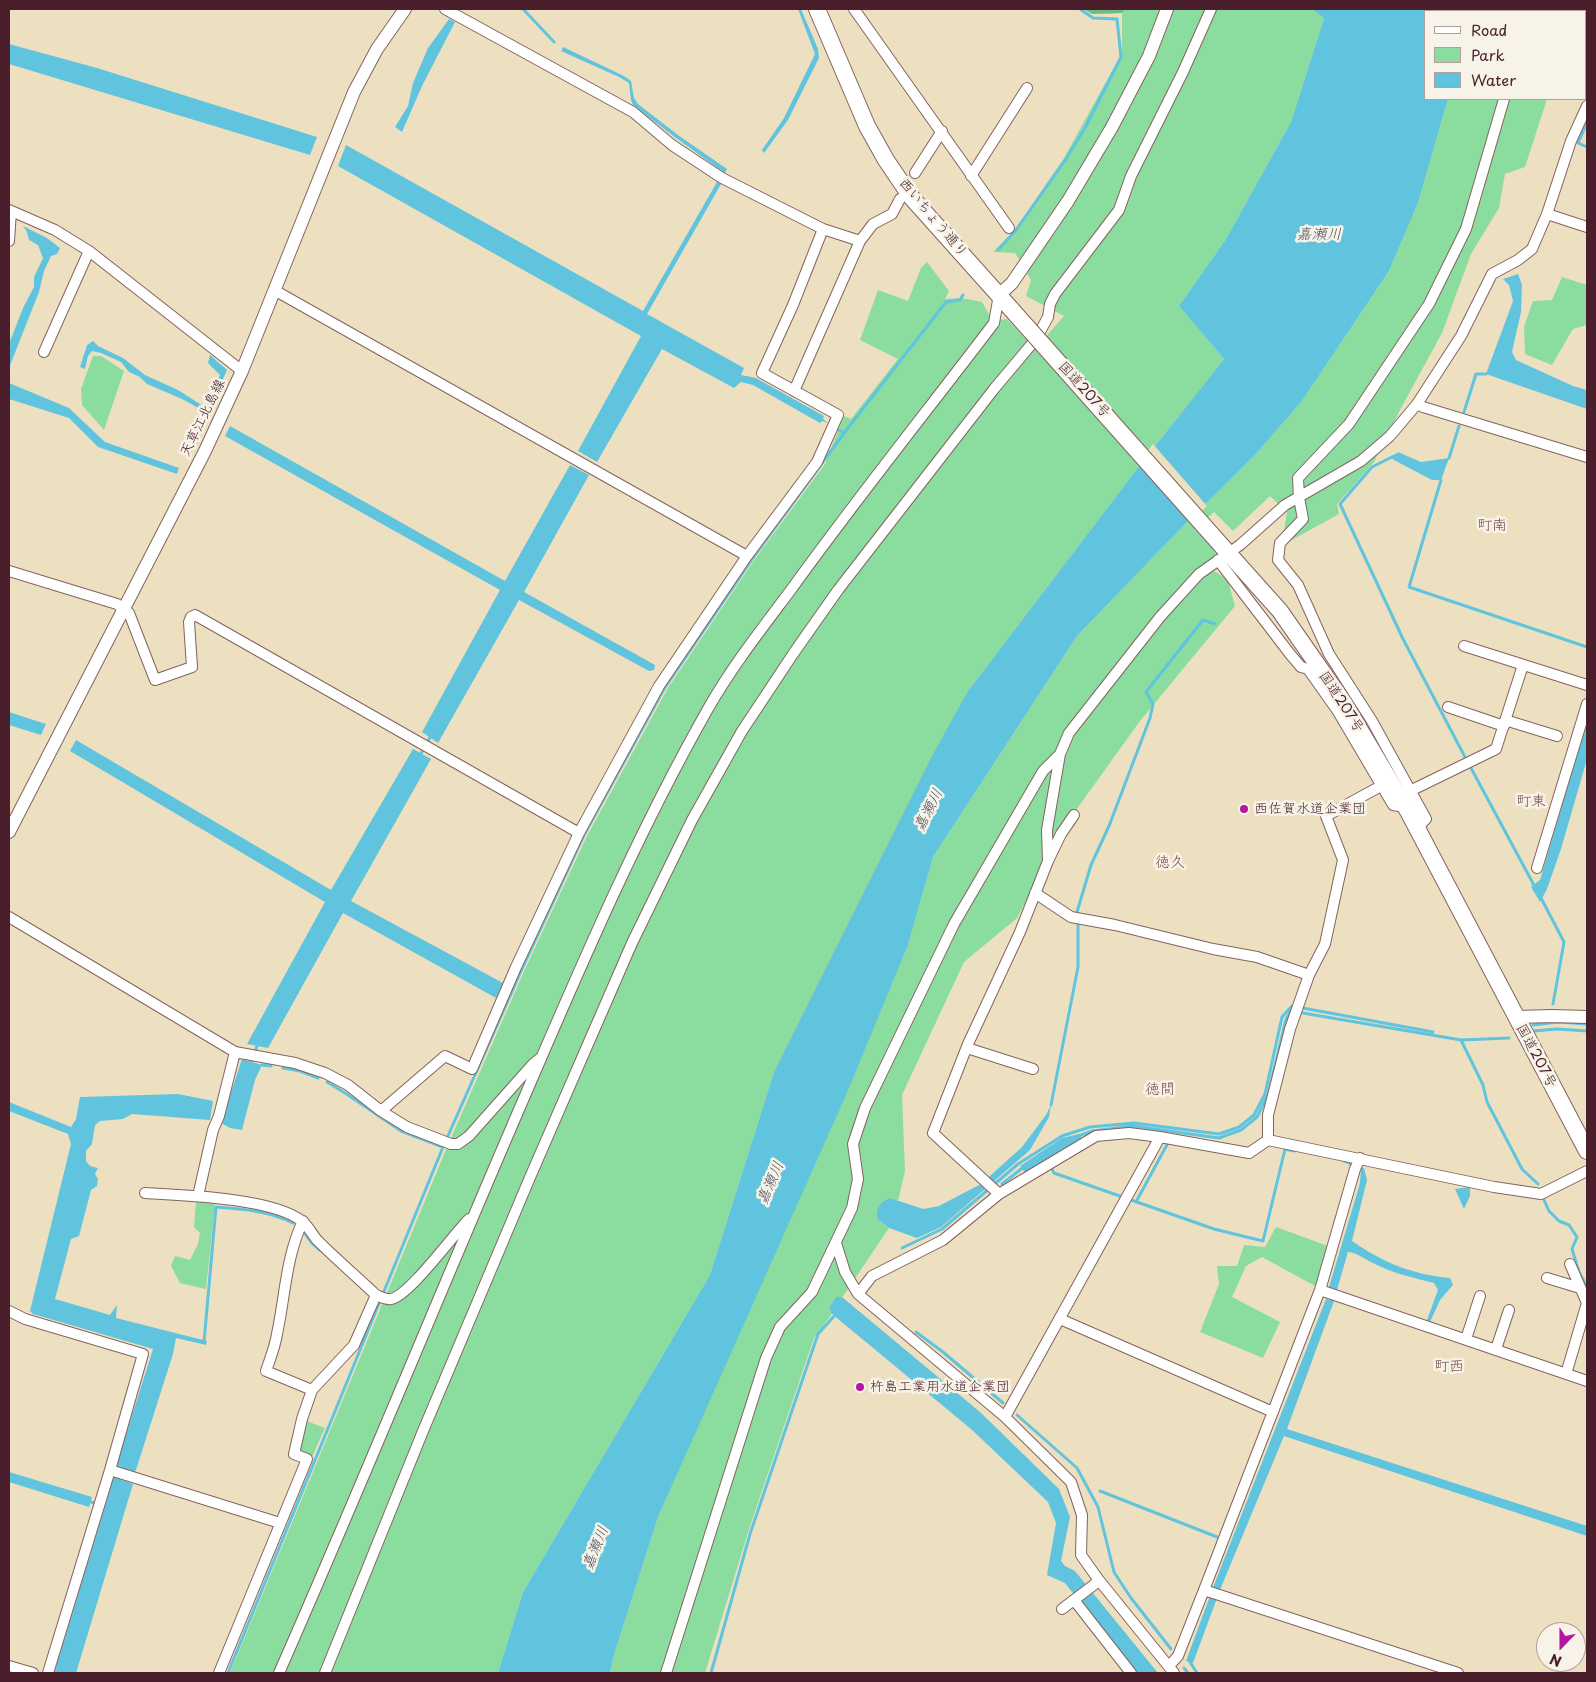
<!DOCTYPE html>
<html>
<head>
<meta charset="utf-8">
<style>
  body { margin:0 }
  #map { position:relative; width:1596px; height:1682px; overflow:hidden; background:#ede0c0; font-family:"Playpen Sans",sans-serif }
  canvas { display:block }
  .frame { position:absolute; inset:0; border:10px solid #4a1f2b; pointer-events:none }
  .legend { position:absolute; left:1424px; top:10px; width:162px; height:90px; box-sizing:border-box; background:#f7f3e8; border:1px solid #b29e9c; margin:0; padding:6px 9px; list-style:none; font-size:15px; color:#4a1f2b }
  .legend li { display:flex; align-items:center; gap:10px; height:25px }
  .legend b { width:25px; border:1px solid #b29e9c }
  .north { position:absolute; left:1536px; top:1622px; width:50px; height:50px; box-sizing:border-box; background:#f7f3e8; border:1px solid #b29e9c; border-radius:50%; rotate:202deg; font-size:14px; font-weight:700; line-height:20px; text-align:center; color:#4a1f2b }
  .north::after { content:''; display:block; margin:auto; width:18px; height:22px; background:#b5179e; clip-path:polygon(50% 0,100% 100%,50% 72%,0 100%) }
</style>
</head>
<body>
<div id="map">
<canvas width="1596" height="1682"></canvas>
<div class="frame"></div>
<ul class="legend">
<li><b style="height:6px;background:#fff"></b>Road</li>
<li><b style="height:14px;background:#8add9e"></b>Park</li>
<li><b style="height:14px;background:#60c4de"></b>Water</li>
</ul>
<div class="north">N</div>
</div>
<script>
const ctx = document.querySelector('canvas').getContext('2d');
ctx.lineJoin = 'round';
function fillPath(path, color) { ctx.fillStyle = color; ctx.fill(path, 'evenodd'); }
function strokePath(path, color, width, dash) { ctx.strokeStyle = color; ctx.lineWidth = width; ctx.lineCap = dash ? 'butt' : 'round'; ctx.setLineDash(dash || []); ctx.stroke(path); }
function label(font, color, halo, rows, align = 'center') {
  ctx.font = font + ' "Playpen Sans","Klee One",sans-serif'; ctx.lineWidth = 5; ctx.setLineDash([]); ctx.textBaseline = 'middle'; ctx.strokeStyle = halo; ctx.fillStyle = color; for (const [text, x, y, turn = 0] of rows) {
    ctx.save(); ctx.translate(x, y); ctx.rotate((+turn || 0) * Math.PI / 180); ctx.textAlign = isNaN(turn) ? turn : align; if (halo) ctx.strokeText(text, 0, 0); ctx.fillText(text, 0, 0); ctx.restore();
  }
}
const green = new Path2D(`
  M1084 9H1312L1324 18 1291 122 1226 239 1179 306 1224 359 1140 465 968 691 774 1072 710 1275 523 1592 498 1673H230L447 1147 526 967 587 836 668 688 755 559 825 464 844 416 851 419 898 359 860 340 878 290 908 301 921 268 927 262 949 291 945 299 961 298 982 302 993 321 1007 319 1035 349 1064 316 1026 296 1031 280 1015 253 993 252 1014 231 1064 158 1122 53V13L1092 14Z
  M1467 9H1568L1567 11H1466Z
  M1448 99H1547L1525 167 1505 174 1499 208 1471 254 1442 333 1401 408 1374 462 1337 504 1339 514 1290 541 1284 531 1287 512 1270 496 1233 531 1214 512 1196 529 1216 553 1208 567 1228 580 1235 606 1140 721 1071 817 1017 918 964 962 902 1095 905 1171 898 1201 890 1198 877 1219 889 1228 846 1292 842 1297H836L829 1308 832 1314 814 1338 749 1529 705 1673H610L614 1655 658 1517 908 945 933 857 1077 636 1189 520 1255 455 1302 401 1389 271 1418 203Z
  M1562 277 1587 285V325L1573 329 1552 365 1525 354 1524 327 1533 301 1552 300Z
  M93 356H101L124 371 104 430 82 405 81 389Z
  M196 1201 215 1204 206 1289 180 1283 171 1266 175 1256 190 1260 198 1244 200 1233 194 1227Z
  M1276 1227 1328 1246 1315 1286 1262 1257 1246 1266 1232 1297 1280 1322 1263 1358 1200 1332 1219 1284 1217 1266H1237L1244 1245 1265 1247Z
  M304 1420 325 1428 312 1457 298 1451Z`);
const forest = new Path2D(`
  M1084 9H1125L1122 13 1092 14Z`);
const water = new Path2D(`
  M521 9H525L556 42 554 44Z
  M798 9H801L818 49 819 58 788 120 764 153 762 150 784 118 815 54Z
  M1312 9H1467L1466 11H1425V99H1448L1418 203 1389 271 1302 401 1255 455 1189 520 1077 636 933 857 908 945 846 1095 658 1517 614 1655 610 1673H498L523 1592 710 1275 774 1072 932 756 968 691 1140 465 1224 359 1179 306 1226 239 1291 122 1324 18Z
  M449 19 455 22 422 86 402 132 395 127 408 106 413 83 428 48Z
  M9 44 97 68 317 137 310 155 9 64Z
  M563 47 624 76 631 81 634 98 638 104 678 135 727 169 725 173 676 138 633 105 631 100 629 83 619 77 561 51Z
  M346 145 643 311 717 182 721 184 647 314 744 368 741 375 756 378 824 416 823 419 828 423 822 421 820 423 753 385 741 382 734 388 662 349 597 462 578 451 641 336 338 166Z
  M23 226 47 238 60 248 57 254 51 256 44 271 39 292 9 368V344L23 308 34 287V277L43 258 38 245 29 240 27 232Z
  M1518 274 1522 285 1521 312 1512 352 1516 360 1573 386 1587 390V409L1486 374 1513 301 1509 285 1503 279Z
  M93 341 98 346 123 358 145 375 178 390 203 406H207L220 375 208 363 210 355 227 370 207 414 204 417 202 410 182 399 147 384 140 377 129 372 121 362 101 353 92 351 88 356 85 369 80 367 87 345Z
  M9 383 69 408 105 442 179 468 177 474 98 447 69 418 9 399Z
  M230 426 505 581 570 465 589 475 524 592 655 665 654 670 649 671 519 600 438 743 422 732 500 590 225 436Z
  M1398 452 1421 462 1449 458 1441 480H1432L1392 459Z
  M9 712 46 724 41 735 9 725Z
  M1587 721V759L1561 849 1547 889 1540 902 1531 887 1540 880Z
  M76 740 331 890 413 749 431 759 351 901 503 983 496 998 343 913 268 1048 247 1044 325 902 70 751Z
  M242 1059 262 1065 255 1080 242 1130 230 1128 221 1123Z
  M178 1094 213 1101 210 1120 132 1114 123 1119 100 1121 95 1125 92 1144 86 1151V1161L90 1166 98 1168 95 1174 98 1179 97 1186 91 1190 79 1236 71 1239 55 1299 110 1315 117 1305 116 1318 207 1341 206 1345 176 1338 173 1354 135 1473 117 1467V1463L153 1349 33 1314 30 1311 71 1144 68 1134 9 1111V1102L71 1127 76 1119 80 1097Z
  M1051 1105 1049 1117 1030 1150 941 1227 917 1238 889 1228 877 1219C876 1207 879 1203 890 1198L923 1209 939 1206 981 1184 1022 1147 1046 1115Z
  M1079 1134 1082 1141 1026 1174 1020 1166 1062 1138Z
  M1364 1168 1367 1180 1352 1241C1384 1263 1411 1274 1450 1278L1453 1285 1440 1300 1430 1322 1427 1320 1438 1290 1434 1283C1414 1278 1392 1273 1373 1263 1364 1259 1358 1253 1348 1252L1337 1290 1329 1287 1360 1183 1361 1169Z
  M1470 1187V1196L1464 1209 1455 1189Z
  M836 1297H842L980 1412 1059 1489 1070 1517 1061 1561 1065 1566 1075 1571 1158 1673H1136L1065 1583 1047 1575 1056 1523 1048 1502 971 1429 832 1314 829 1308Z
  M1326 1299 1334 1301 1287 1429 1587 1526V1536L1284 1436 1220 1590 1193 1663 1186 1661 1214 1585Z
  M9 1472 92 1497 89 1507 9 1482Z
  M114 1477 133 1484 76 1673H54Z`);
const pier = new Path2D(`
  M1153 444 1207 506 1191 522 1138 463Z`);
const stream = new Path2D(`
  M1587 123 1578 143 1587 147
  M998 250 1016 230 1066 159 1085 128 1121 57 1117 19 1093 18 1080 9
  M1464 412 1476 374H1486
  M839 430 844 433
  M1396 455 1372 467 1340 504 1403 639 1465 757
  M1449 458 1459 426
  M1441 480 1409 587 1587 647
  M419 757 432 734
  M1471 768 1536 889
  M1540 896 1564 942 1553 1004
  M1077 912 1091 865 1109 826 1150 718 1153 704 1146 692 1203 620 1215 624
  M1533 1025 1558 1022 1587 1024
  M1534 1031 1557 1029 1587 1031
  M1461 1040 1483 1085 1487 1102 1522 1169 1538 1184
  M252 1061 258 1043
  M262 1065 271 1066
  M283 1068 300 1071 318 1078
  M327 1082 345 1093 401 1131 443 1147
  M1051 1105 1078 967V925
  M1076 1137 1092 1131 1133 1126 1219 1138 1241 1130 1257 1117 1268 1095 1286 1019 1291 1011 1461 1040 1509 1038
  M1342 1160 1362 1169
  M1050 1165 1054 1173 1214 1229 1263 1241 1285 1149 1294 1151
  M1002 1184 1025 1166
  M1544 1200 1549 1211 1559 1221 1569 1225 1577 1237 1572 1249 1579 1272 1587 1287
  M1136 1202 1169 1141
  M304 1232 312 1243 320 1250
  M902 1248 942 1229 1018 1164 1062 1136 1090 1127 1134 1123 1219 1134 1239 1127 1254 1115 1265 1094 1282 1017 1292 1006 1433 1032
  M916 1332 943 1352 1003 1403
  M202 1341 204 1342 216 1207C243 1209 269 1211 293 1223
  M1017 1415 1077 1468 1098 1507 1114 1572 1131 1598 1171 1649
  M1100 1491 1217 1537
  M91 1502 105 1506
  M1190 1662 1197 1673
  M1184 1668 1188 1673
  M228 1673 443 1147 522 969 584 835 664 689 755 555 844 433 946 302 960 300 963 295
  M711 1673 750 1534 818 1334 837 1313`);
const minor = new Path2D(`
  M445 9 633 112 672 145 722 178 823 229 860 241 873 224 892 214 900 199
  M854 9 1009 228
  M1523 11V9
  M915 173 942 131
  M971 176 1027 88
  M9 210 55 230 89 251 242 371
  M1547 214 1587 227
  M9 241 11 211
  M274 290 747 556
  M44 352 89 251
  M794 391 860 241
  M1417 404 1423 407 1587 457
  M1218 560 1290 654 1301 667 1308 669 1337 710 1393 805 1405 807
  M9 571 117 604 129 613 155 680 192 667 189 622 191 617 195 615 579 833
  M1464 646 1587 685
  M1448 707 1504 726
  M1505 720 1557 736
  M1410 791 1496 749 1523 665
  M1418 831 1422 823 1426 819 1372 721 1329 654 1298 585 1278 560 1280 543 1303 519 1299 498 1298 478 1349 424 1429 304 1466 229 1504 99
  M1048 861 1047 830 1060 754 1069 733 1160 617 1199 574 1240 545 1285 505 1361 461 1390 436 1417 404 1461 336 1492 274 1518 260 1532 249 1547 214 1571 141 1587 106
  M1537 868 1587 704
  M1035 893 1071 917 1115 925 1213 949 1257 957 1309 975 1290 1029 1268 1115V1140
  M9 917 235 1052 295 1063 325 1073 348 1085 381 1111 407 1127 451 1144H458L469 1136 533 1064 539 1059
  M1309 975 1325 944 1343 860 1326 816 1381 786
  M967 1048 1033 1069
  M381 1111 445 1056 472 1069 516 967 579 833 659 686 747 556 817 462 838 415 762 373 793 305 823 229
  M145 1193C182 1195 275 1198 303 1222 308 1226 312 1234 317 1240 336 1259 357 1277 376 1295 381 1297 386 1300 391 1299 409 1296 453 1235 469 1219
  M999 1194 933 1133 968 1044 1020 932 1048 861 1061 834 1074 815
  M198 1196 213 1130 219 1116 235 1052
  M836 1243 845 1272 858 1294
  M1547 1278 1580 1288
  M1320 1290 1355 1169 1360 1158
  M9 1311 25 1319 143 1354 110 1470 48 1673
  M1060 1319 1273 1412
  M1466 1339 1480 1296
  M1496 1349 1509 1310
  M1566 1374 1587 1303 1570 1264
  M312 1390 354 1345 376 1295
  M1005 1417 1160 1137
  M110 1470 280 1523
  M1204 1590 1320 1290 1587 1381
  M1074 1600 1131 1673
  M1062 1609 1095 1584 1098 1579
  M9 1666 33 1673
  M1169 1666 1178 1656 1204 1590 1458 1673
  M219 1673 307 1459 294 1454 302 1419 312 1390 266 1371C270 1359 275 1347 277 1334 285 1297 286 1256 303 1221
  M279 1673C364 1480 443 1285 527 1091 583 961 639 830 709 707 733 665 764 626 793 587 858 497 927 411 994 323L999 295
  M325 1673 423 1431 531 1175 632 943 692 820 742 731 793 654 838 590 994 389 1036 339 1048 317 1050 304 1055 294 1119 210 1131 176 1183 72 1211 9
  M666 1673 766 1358 780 1327 812 1292 852 1208 858 1179 853 1144 865 1108 954 924 1043 771 1060 754
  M1174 1673 1098 1579 1081 1555 1082 1515 1071 1482 1005 1417 858 1294 872 1276 943 1240 999 1194 1096 1136 1129 1133 1160 1137 1249 1153 1268 1140 1494 1187 1541 1194 1587 1171`);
const tertiary = new Path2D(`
  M999 295 1012 283 1068 201 1112 127 1149 56 1167 9
  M9 832 205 451 242 371 354 92 377 49 405 9
  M1516 1017 1552 1016 1587 1017`);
const trunk = new Path2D(`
  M817 9 867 126 886 160 911 197 1012 310
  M1221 545 1280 611 1344 703 1409 813 1587 1151`);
const trunkBridge = new Path2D(`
  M1012 310 1221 545`);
const markers = [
  [1244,809,5,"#b5179e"],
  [860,1387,5,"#b5179e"]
];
const streetNames = [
  ["西いちょう通り",933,218,50],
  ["国道207号",1084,390,48],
  ["天草江北島線",203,418,-64],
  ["国道207号",1341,702,57],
  ["国道207号",1536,1056,62]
];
const poiNames = [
  ["西佐賀水道企業団",1254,809],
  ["杵島工業用水道企業団",870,1387]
];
const waterNames = [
  ["嘉瀬川",1319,235],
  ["嘉瀬川",929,810,-63],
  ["嘉瀬川",771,1183,-67],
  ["嘉瀬川",596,1548,-68]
];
const neighbourhoodNames = [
  ["町南",1492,526],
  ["町東",1531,802],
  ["徳久",1170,863],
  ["徳間",1160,1090],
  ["町西",1449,1367]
];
fillPath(green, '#8add9e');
fillPath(forest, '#6fbc85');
fillPath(water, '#60c4de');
fillPath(pier, '#ede0c0');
strokePath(stream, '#60c4de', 3);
strokePath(minor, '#83635f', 12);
strokePath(tertiary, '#83635f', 14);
strokePath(trunk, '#83635f', 18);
strokePath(minor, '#fff', 10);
strokePath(tertiary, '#fff', 12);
strokePath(trunk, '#fff', 16);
strokePath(trunkBridge, '#83635f', 18, []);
strokePath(trunkBridge, '#fff', 16);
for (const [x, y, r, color] of markers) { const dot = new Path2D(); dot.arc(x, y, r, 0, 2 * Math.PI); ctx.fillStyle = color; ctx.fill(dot); strokePath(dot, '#f7f3e8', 2); }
label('14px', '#4a1f2b', '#f7f3e8', streetNames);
label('14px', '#4a1f2b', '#f7f3e8', poiNames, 'left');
label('italic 15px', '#515161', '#f7f3e8', waterNames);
label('15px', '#7b4d4a', '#f7f3e8', neighbourhoodNames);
</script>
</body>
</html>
